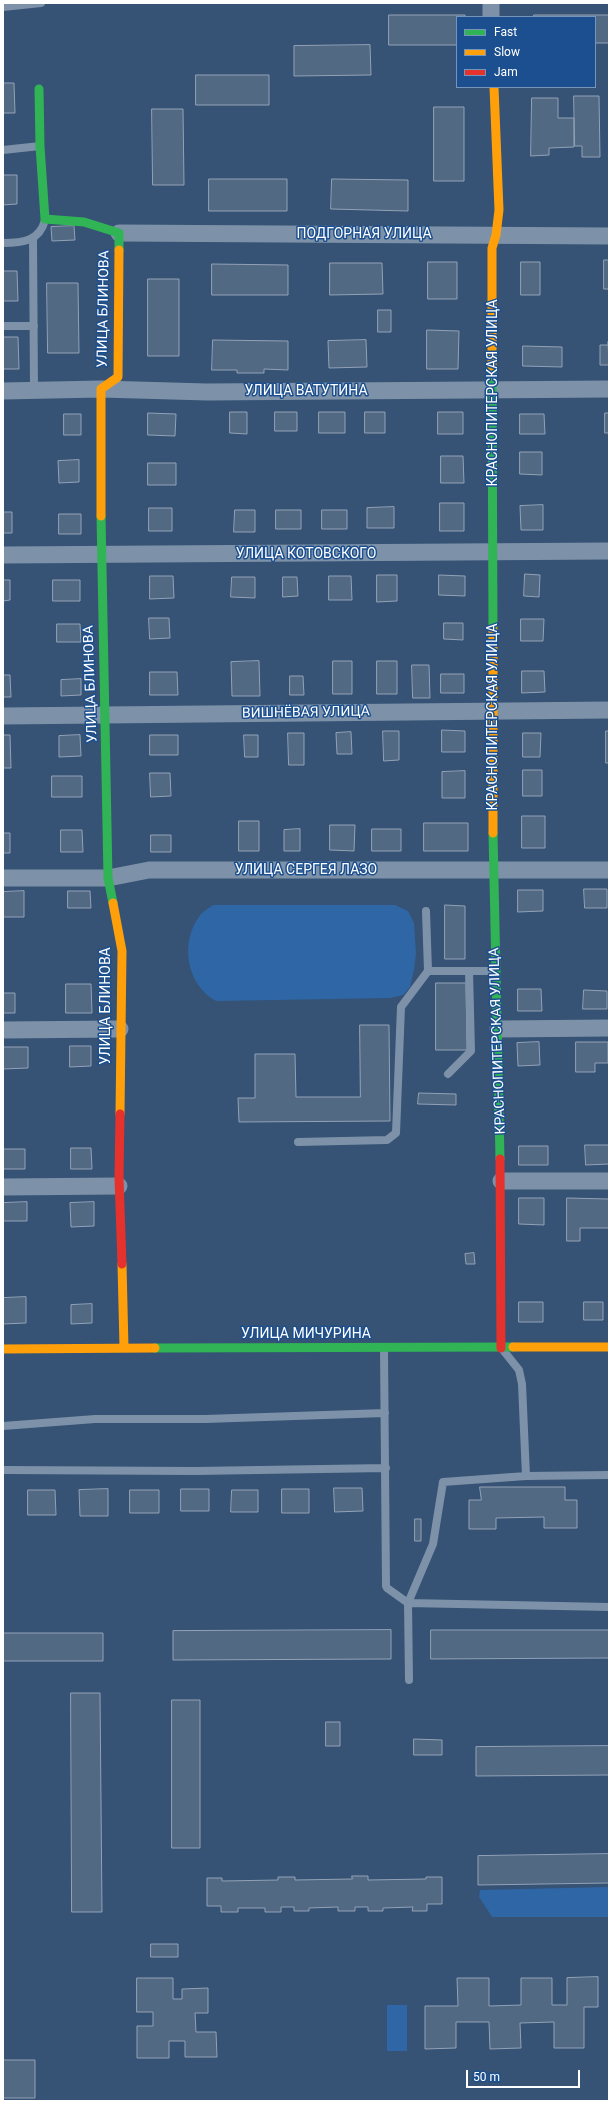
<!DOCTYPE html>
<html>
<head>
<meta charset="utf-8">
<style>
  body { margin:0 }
  #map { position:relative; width:612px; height:2104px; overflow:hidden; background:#365274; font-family:Roboto,sans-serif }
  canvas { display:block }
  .frame { position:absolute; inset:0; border:4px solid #fff; pointer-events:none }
  .legend { position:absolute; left:456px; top:16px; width:140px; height:72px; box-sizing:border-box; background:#1b4f8f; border:1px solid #7695bc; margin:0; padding:5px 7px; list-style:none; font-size:12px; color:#fff }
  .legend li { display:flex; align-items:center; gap:8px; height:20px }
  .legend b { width:20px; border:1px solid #7695bc }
  .scale { position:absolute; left:466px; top:2070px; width:114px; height:18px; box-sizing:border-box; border:2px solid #fff; border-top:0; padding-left:5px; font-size:12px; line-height:14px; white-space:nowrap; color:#fff; -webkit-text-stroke:3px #1b4f8f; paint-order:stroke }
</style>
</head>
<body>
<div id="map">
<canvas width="612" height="2104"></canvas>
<div class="frame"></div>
<ul class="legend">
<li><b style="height:5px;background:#30b455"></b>Fast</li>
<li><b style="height:5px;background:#ff9f0a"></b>Slow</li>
<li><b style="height:5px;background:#e5322d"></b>Jam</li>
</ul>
<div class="scale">50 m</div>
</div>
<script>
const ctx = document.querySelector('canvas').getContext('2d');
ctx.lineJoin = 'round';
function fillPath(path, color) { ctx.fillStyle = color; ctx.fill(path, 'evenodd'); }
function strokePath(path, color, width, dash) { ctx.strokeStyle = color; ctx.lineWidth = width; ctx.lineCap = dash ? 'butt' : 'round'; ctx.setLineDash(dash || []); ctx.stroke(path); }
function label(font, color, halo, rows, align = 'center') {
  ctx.font = font + ' Roboto,sans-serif'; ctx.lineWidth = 3; ctx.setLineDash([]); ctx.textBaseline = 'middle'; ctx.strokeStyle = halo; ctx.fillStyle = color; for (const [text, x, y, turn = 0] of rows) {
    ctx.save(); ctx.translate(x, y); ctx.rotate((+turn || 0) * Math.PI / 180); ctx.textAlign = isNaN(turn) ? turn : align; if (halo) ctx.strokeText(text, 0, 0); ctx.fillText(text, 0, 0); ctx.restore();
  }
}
const green = new Path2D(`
  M213 905H395L408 911 414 923 416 953 414 970 410 987 403 995 390 998 216 1001C186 985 179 941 201 914 204 911 209 908 213 905Z
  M609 1887V1917H492L479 1897 480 1890Z
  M387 2005H407V2051H387Z`);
const building = new Path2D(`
  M389 15H465V17H457V45H389Z
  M534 15H609V43H595V17H534Z
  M370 45 371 75 294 76V46Z
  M196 75H269V105H196Z
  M3 83H14L15 113H3Z
  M574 96H599L600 157H582V146H575Z
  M532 98H558V118H574V147L549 148V155L531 156Z
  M434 107H464V181H434Z
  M152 109H183L184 185H153Z
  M3 175H17V204L3 205Z
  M209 179H287V211H209Z
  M332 179 408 180V211L331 209Z
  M74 226 75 240 52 241 51 227Z
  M604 260H609V289H604Z
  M428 262H457V299H428Z
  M521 262H540V295H521Z
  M330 263H382L383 294 330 295Z
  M212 264 288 265V295H212Z
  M3 271H17L18 301H3Z
  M148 279H179V356H148Z
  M47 283H78L79 353H48Z
  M378 310H391V332H378Z
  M427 330 459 331 458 369H427Z
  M3 337H18L19 369H3Z
  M213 340 288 341V370L264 369V373H237V370H212Z
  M366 340 367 367 329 368 328 341Z
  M608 342 609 365H600V345H608Z
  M523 346 562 347V367L523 366Z
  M230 412H247V434L230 433Z
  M275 412H297V431H275Z
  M319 412H345V433H319Z
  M365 412H385V433H365Z
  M438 412H463V434H438Z
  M148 413 176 414 175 436 148 435Z
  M605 413H609V433H605Z
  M64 414H81V435H64Z
  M520 414H544L545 434H520Z
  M520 452H542V475L520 474Z
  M441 456H463L464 483H441Z
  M79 460V482L59 483 58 461Z
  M148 463H176V485H148Z
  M440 503H464V531H440Z
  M543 505V530H521L520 506Z
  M394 507V528H367V508Z
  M149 508H172V531H149Z
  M235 510H255V532H234Z
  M276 510H301V529H276Z
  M322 510H347V529H322Z
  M3 512H12V533H3Z
  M59 514H81V534H59Z
  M525 574 540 575 539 597 524 596Z
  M377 575H397V601L377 602Z
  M439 575 465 576V596L439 595Z
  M150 576H173L174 598 150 599Z
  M329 576H351L352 600H329Z
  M232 577H255V598L231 597Z
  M283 577H297L298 596 283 597Z
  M3 580H10V600L3 601Z
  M53 580H80V601H53Z
  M149 618H169L170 638 150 639Z
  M521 619H544L543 641H521Z
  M444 623H463V640L444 639Z
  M57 624H80L81 642H57Z
  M259 661 260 696H232L231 662Z
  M333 661H352V694H333Z
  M377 661H397V694H377Z
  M412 665H429L430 698H413Z
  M522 671H544L545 692 522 693Z
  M150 672H177L178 695H150Z
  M441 674H464V693H441Z
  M3 675H10L11 697H3Z
  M290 676H303L304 695H290Z
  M81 679V695L61 696V680Z
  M442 730 465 731V752H442Z
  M383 731H399V760L384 761Z
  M606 731H609V763H606Z
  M351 732 352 754H337L336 733Z
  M288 733H304V765H289Z
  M523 733H541L540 757H523Z
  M3 735H10L11 768H3Z
  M80 735 81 756 59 757V736Z
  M150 735H178V755H150Z
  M244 735H258V757H245Z
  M523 770H542V796H523Z
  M465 771V798H442V772Z
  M150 773H170L171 796 151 797Z
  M52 776H82V797H52Z
  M522 816H545V848H522Z
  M239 821H259V851H239Z
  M424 823H468V851H424Z
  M330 825H355L354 851 330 850Z
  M300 829V851H284V830Z
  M372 829H401V851H372Z
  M61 830H82L83 852H61Z
  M3 833H10V853H3Z
  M151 835H171V852H151Z
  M584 889H607V908H585Z
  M518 890H543V911L518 912Z
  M24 891V917H3V892Z
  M68 891H90L91 908H68Z
  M445 905 465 906V959H445Z
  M436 983H466L467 1050H436Z
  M66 984H91L92 1013H66Z
  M518 989H541L542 1011H518Z
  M584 990 607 991V1009H583Z
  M3 993H15V1013H3Z
  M360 1025H389L390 1121 239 1122 238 1098H255V1054H295L296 1097H360Z
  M539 1042 540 1065 518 1066 517 1043Z
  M576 1042H608V1063H595V1072H576Z
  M70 1046H91V1066L70 1067Z
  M3 1047H28V1068L3 1069Z
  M419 1093 456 1094V1105L418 1104Z
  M585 1145H609V1164L586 1165Z
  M519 1146H548V1165H519Z
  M71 1148H91L92 1169H71Z
  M3 1149H25V1169H3Z
  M519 1198H544V1225L519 1224Z
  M567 1198 609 1199V1228H580V1241H567Z
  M27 1202V1221H3V1203Z
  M94 1202V1226L71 1227 70 1203Z
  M474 1253 475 1264H466L465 1254Z
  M26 1297V1323L3 1324V1298Z
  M519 1302H543V1322H519Z
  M584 1302H603V1320H584Z
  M92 1304V1323L71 1324V1305Z
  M480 1487H565V1500H577V1528H544V1517L496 1518V1529H469V1500H481Z
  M334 1488H362L363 1511 335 1512Z
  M108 1489V1516H80L79 1490Z
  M181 1489H209V1511H181Z
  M282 1489H309V1513H282Z
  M28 1490H55L56 1515H28Z
  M130 1490H159V1513H130Z
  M232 1490H258V1512H231Z
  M415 1519H421V1541H415Z
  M391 1630V1659L173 1660V1631Z
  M431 1630H609V1658L431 1659Z
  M3 1633H103V1661H3Z
  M71 1693H100L102 1912H72Z
  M172 1700H200V1848H172Z
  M326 1722H340V1746H326Z
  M414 1739 442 1740V1755H414Z
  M609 1746V1775L476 1776V1747Z
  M609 1854V1883L478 1885V1856Z
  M352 1876H368V1880L426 1879V1877H442V1904H427V1911H412L413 1907 383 1908V1911H368V1907H355V1911H338V1907L309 1908V1911H294V1907H281V1912H265V1908H238V1912H221V1906H207V1878H222V1881L278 1880V1877H295V1880L352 1879Z
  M151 1944H178V1957H151Z
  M598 1977V2007H584V2048H554V2022L520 2023 521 2048 490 2049 489 2022H456V2048L425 2049V2006H458L457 1978H489V2006L521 2005V1978H552V2005H567V1978Z
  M137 1978H173V1999H182V1989L208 1988V2013H195L196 2032H216L217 2057H185V2041H169V2058H137V2026H153V2012H137Z
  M3 2060H35V2098H3Z`);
const lane = new Path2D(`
  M3 7 41 3
  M3 150 40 146
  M33 238 34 391
  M3 243C22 243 40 241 45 220
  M3 326H34
  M426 911 428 971
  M448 1074 471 1051 469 971
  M298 1142 387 1140 396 1133 401 1007 428 971H495
  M384 1349 386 1586 387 1588 408 1603 409 1680
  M503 1350 519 1370 522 1384 526 1476 609 1475
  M3 1426 95 1419H205L385 1413
  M3 1470 195 1471 386 1468
  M526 1476 443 1482 433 1544 408 1603 609 1607`);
const street = new Path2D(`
  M491 3V17
  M119 233 609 236
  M3 391 101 389 207 392 609 389
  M3 555 609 551
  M3 716 609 710
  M3 878H108L149 870H609
  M498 1029 609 1028
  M3 1030 120 1029
  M501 1181H609
  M3 1187 119 1186`);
const fast = new Path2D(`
  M39 89 40 146 45 219 84 222 119 233V250
  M492 366 493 630
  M101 516 108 878 113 903
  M493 833 500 1159
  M155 1348 513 1347`);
const slow = new Path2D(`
  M492 366V248L496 235 499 210 494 87
  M101 516V389L118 377 119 250
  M493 630V833
  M113 903 122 951 120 1114
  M122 1264 124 1348
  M513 1347H609
  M3 1349 155 1348`);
const jam = new Path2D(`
  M120 1114 119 1178 122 1264
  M500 1159 501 1348`);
const streetNames = [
  ["ПОДГОРНАЯ УЛИЦА",364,234],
  ["УЛИЦА БЛИНОВА",104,309,-89],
  ["УЛИЦА ВАТУТИНА",306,391],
  ["КРАСНОПИТЕРСКАЯ УЛИЦА",493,393,-90],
  ["УЛИЦА КОТОВСКОГО",306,554],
  ["УЛИЦА БЛИНОВА",91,684,-92],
  ["ВИШНЁВАЯ УЛИЦА",306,713,-1],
  ["КРАСНОПИТЕРСКАЯ УЛИЦА",493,717,-90],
  ["УЛИЦА СЕРГЕЯ ЛАЗО",306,870],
  ["УЛИЦА БЛИНОВА",106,1006,-90],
  ["КРАСНОПИТЕРСКАЯ УЛИЦА",498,1041,-92],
  ["УЛИЦА МИЧУРИНА",306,1334]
];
fillPath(green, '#2f66a5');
fillPath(building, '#526984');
strokePath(building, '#92a2b6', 1);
strokePath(lane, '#7d92a8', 8);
strokePath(street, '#7d92a8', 17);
strokePath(fast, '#30b455', 9);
strokePath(slow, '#ff9f0a', 9);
strokePath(jam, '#e5322d', 9);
label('14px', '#fff', '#1b4f8f', streetNames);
</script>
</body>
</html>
